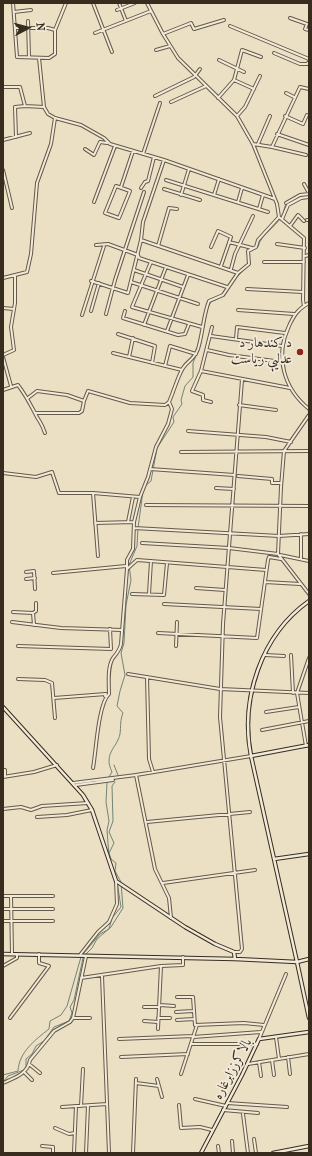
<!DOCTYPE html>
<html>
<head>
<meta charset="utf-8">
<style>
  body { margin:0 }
  #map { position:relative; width:312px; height:1156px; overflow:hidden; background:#ebdfc4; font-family:"IM FELL French Canon",serif }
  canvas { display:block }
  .frame { position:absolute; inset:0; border:4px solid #382c1f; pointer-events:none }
  .north { position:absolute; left:8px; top:8px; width:40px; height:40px; -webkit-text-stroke:3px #f2ead9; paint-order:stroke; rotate:84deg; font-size:11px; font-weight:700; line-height:16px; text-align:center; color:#382c1f }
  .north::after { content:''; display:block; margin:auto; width:14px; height:18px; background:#382c1f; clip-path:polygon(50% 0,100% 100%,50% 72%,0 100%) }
</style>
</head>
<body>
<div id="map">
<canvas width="312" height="1156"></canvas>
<div class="frame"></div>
<div class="north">N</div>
</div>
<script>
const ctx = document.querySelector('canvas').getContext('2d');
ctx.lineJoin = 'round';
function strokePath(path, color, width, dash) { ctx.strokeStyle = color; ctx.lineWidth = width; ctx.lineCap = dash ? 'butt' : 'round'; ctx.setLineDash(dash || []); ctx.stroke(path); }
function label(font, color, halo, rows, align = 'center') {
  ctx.font = font + ' "IM FELL French Canon",Amiri,serif'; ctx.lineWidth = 3.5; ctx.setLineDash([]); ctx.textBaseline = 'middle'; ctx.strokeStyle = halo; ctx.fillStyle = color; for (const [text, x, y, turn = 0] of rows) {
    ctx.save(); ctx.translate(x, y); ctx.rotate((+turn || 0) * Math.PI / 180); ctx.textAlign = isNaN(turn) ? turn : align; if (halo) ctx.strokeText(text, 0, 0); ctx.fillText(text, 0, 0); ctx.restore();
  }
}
const stream = new Path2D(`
  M291 201 304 197
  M252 250 258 247C261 234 275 228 282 216 284 212 284 208 286 204
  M236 278 250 264 249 256
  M204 326 208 307 211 302 224 296 231 285
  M145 486 151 481 157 448 174 422 173 417 182 404 181 400 185 386 193 377V363L201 343
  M114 765 118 775
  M109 777 112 772C103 753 117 748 120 734 121 726 120 720 123 713L117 706 120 691 125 675 121 653 124 643 126 605 131 580 129 565 137 546 138 528 143 491
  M107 783 106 802 109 821 107 830 109 856
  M84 953 100 934 109 929 112 918 121 907 117 882
  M86 954 92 948 97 939 111 927 123 908 121 882 115 871 116 863 111 859 109 853 114 843 109 832 113 821 112 786 115 782
  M26 1068V1059L32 1054 36 1046 44 1041 54 1027 69 1021 72 1013 70 1007 74 1000 83 958
  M3 1075 18 1071C19 1052 35 1040 49 1029L50 1021 61 1015 67 1006 81 957
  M3 1082 8 1076 24 1070`);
const street = new Path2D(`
  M13 3 17 57 49 58 55 54V30L66 3
  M93 3 112 52
  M119 3 126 21
  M147 3 163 34 178 58 237 116 253 144 277 204 279 217 304 238 303 300 304 306
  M117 10 135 3
  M14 12 31 10
  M290 18 307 24 305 29 309 30
  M28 21 29 57
  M230 26 309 59
  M15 28H48L55 30
  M95 33 151 11
  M163 34 191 23 194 29 224 20
  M156 50 170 46
  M274 53 300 64H307L309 62
  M39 58 44 107 48 114 55 118 81 125 104 138 110 144 164 160 275 199
  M219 60 244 72
  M234 80 242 50 261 57
  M3 87H20L25 106
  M286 93 294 97
  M155 96 194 77 200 69
  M218 98 234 80 254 89
  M171 102 206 86
  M237 116 245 107 260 76
  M285 116 303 124 307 115
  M277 134 309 145
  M16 137 15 107 25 106 44 107
  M3 140 30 133
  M253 144 272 147 300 87 309 89
  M258 144 270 116
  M272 147 306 155
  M85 149 94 155 100 142 107 143
  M143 154 160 103
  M3 170 12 208
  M166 180 268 212
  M304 184 309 193
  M116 186 130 191 119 218 105 213Z
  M121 187 133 151
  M141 188 145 182 148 181 154 157
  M164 189 200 200
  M181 195 189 169
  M214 195 219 179
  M94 202 115 146
  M238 202 242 188
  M286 203 300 195 309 194
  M259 209 263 195
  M282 219 288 205 301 198 309 197
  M307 220H309
  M290 226 298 215 304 221
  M141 240 238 273
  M229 242 252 248
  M277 244 305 248
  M96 245 108 244 138 255 139 258 227 287
  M158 246 169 208 177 209
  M211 247 218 231 231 237 221 266
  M305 256 309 255
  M151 262 132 307 202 327
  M264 262H304
  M231 269 235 254 253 216
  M134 270 183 287
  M3 278 27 272 31 254 37 183 51 144 55 118
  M91 281 128 293 141 240 143 222 164 160
  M131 282 198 304
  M247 289 303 292
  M309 303C298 309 294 315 289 326 275 356 283 388 309 409
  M3 308 14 309
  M238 310 294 314
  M91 311 99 283
  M125 311 123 318 178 335 185 334 189 324
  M106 314 115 280 144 192
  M82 315 104 246
  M144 325 166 267
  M167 331 188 275
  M118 334 155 346 152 363
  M211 336 282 346
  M236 339 237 327 285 333
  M207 350 229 355 282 362
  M113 353 182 370
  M3 355 14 350 11 327 15 303V275
  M3 357 11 386
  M129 357 133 338
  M165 366 170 346 196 354
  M201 371 290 388
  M3 390 18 385C27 397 30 404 37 417 41 424 42 424 45 433
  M28 398 37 391 67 395 84 401 88 391 130 403 165 405 169 402C174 391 177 378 183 368 188 360 194 360 198 349 203 333 203 316 209 301L223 295 238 273 249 264 248 251 256 247 258 240 279 217
  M211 402 203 400V395L192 391 201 371 212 327
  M239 405 276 410
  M35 413H79L82 411 84 401
  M309 415 284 451 281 487 278 554 309 594
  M188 431 266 437 291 442
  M181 452 309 451
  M150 469 234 475
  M3 473 36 477 52 472 59 493H93L140 497
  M238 476 272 479V483H281
  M216 488 234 489
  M93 493 98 556
  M146 505 309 506
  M128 522 133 497
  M95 523 134 522
  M134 528 279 536 309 534
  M142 543 229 548 278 554
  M280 555 309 561
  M301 559V534
  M127 569V560L133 549 134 522 140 497 148 477 156 447 168 424 172 409 169 402
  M26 572 34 571 35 589
  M53 573 126 566
  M26 579 35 578
  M265 582 300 584
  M196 588 225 590
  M132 594 164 595 167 563
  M149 594 151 561
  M164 604 261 609
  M13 612 33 613
  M12 622 61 628 122 630
  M34 625 33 613 36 611V603
  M158 633 257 638 268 560 269 557 281 559
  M18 646 111 649 110 629
  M176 646 177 622
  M265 655 284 656
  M291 655 293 693
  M128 674 220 689 309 693
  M147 677 149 759 153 772
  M18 679 45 680 52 683 55 718
  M54 698 106 694 105 696
  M266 712 299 707
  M262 730 309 721
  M306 746 297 693 309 658
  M93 768C96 753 98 704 109 694 109 684 107 667 113 658 117 653 120 650 121 644L127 569 137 560 266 570
  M3 770H5V776
  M136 775 155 869 169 898 171 918
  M3 777 34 772 57 765
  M73 783 136 775 251 756
  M76 785 113 780
  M3 809 21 807 31 810 42 806 88 803
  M37 817 67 815 92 810
  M147 822 250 812
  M163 883 255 870
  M3 896H53
  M11 896 12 954
  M3 909H53
  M3 921H53
  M234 952H240L242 949 220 717 223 624 242 380
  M80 955 98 932 109 922 117 904 116 881
  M3 966 17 958V954
  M102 976 109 1153
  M81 978 161 966 183 965V957
  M177 997H193L195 1025 244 1023 264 1025
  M160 1005 174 1006
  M144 1007H159
  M176 1012 193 1011
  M10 1018 49 966 39 963V954
  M73 1018H90
  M158 1018H170
  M177 1020 194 1019
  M144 1021 158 1022
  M158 1029 161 966
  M193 1037 261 1032
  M276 1037 279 1059
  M119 1039 193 1036
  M259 1039 286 974
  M191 1044H257
  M121 1057 188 1054
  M288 1057 290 1074
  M272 1060 274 1075
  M259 1062 261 1076
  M29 1064 40 1073
  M248 1064 309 1054
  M24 1072 32 1080
  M181 1074 197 1025
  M157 1079 162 1097
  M3 1083C14 1078 28 1074 30 1060L54 1031 70 1022 73 1018 86 956
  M136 1083 159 1086
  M195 1099 226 1106
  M227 1103 287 1107
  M179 1105 181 1128 200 1127 212 1130
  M81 1106 83 1069
  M62 1107 107 1104
  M223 1110 258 1113
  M243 1114 248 1153
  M55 1128 69 1134 75 1133
  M254 1139 256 1153
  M232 1141 233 1153
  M42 1146 53 1147V1153
  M218 1146 219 1153
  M74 1153 76 1106
  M86 1153 88 1106
  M133 1153 136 1079`);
const secondary = new Path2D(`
  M3 707 83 795 92 810 116 881 185 927 215 944 234 952 235 959 297 962 251 756 309 745
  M251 756C240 699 261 635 309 601
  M274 859 309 854
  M3 954 235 959
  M309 959 297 962 309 1018
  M201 1153 242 1075 259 1039 309 1032
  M273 1153 309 1146`);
const markers = [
  [300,352,4,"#8f2418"]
];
const poiNames = [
  ["د کندهار د",292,344],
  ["عدلیې رياست",292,360]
];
const streetNames = [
  ["بالاکرززابرغاره",233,1069,-62]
];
strokePath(stream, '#728377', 1);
strokePath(street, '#655948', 4);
strokePath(secondary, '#382c1f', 4.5);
strokePath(street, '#f2ead9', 2);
strokePath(secondary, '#f2ead9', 2.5);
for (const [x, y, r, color] of markers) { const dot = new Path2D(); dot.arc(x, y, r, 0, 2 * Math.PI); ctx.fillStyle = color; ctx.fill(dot); strokePath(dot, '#f2ead9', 1.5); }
label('14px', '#382c1f', '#f2ead9', poiNames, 'right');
label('14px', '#382c1f', '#f2ead9', streetNames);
</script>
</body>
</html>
